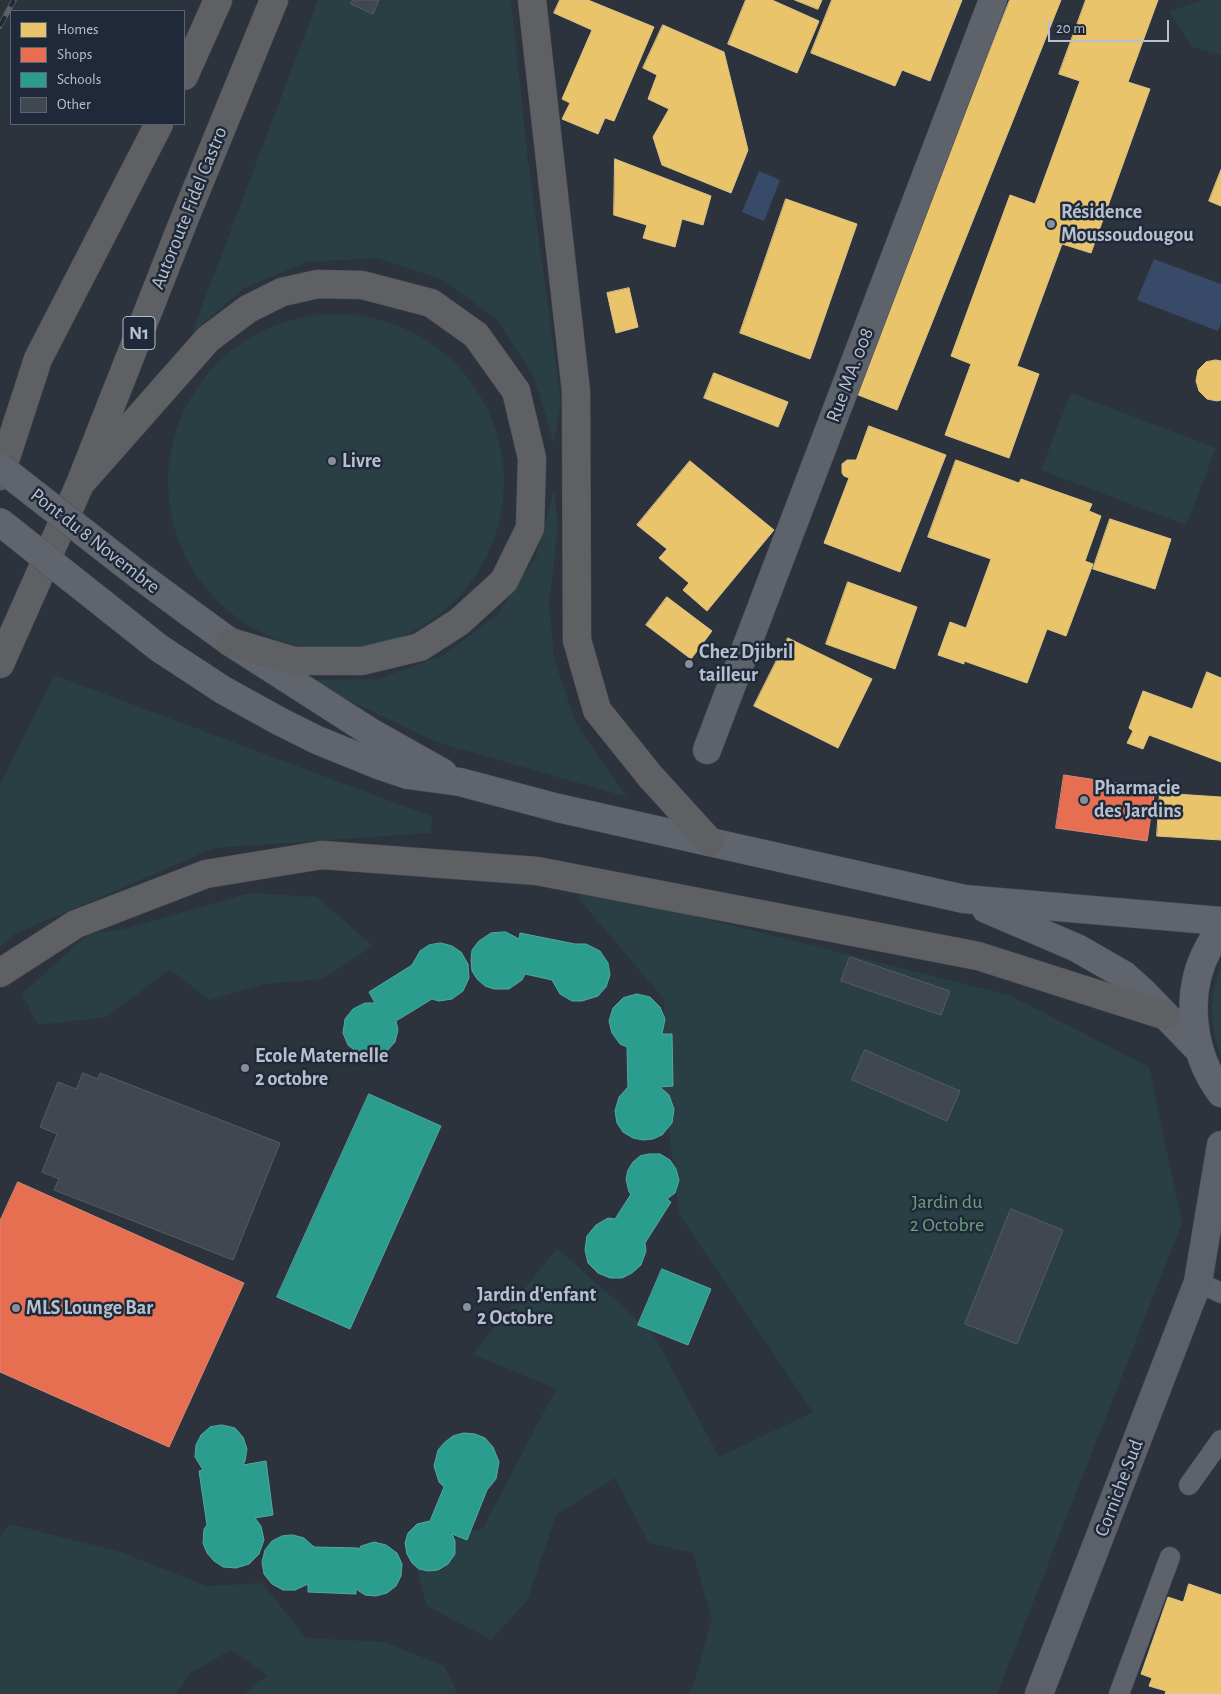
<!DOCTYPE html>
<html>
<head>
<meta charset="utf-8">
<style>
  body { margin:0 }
  #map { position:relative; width:1221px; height:1694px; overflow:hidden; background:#2d333d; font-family:"Alegreya Sans",sans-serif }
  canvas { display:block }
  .legend { position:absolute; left:10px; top:10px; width:175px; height:115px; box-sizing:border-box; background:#1f2939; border:1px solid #5c6574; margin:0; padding:6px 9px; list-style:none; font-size:15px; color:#b8c0cd }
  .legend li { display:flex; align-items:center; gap:10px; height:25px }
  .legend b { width:25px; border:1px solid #5c6574 }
  .scale { position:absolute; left:1048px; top:20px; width:121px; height:22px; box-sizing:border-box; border:2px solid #b8c0cd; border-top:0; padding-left:6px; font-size:15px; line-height:18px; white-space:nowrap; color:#b8c0cd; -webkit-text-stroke:4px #1f2939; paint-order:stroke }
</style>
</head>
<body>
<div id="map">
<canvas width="1221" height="1694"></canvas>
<ul class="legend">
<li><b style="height:14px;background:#e9c46a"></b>Homes</li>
<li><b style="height:14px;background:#e76f51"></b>Shops</li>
<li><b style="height:14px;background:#2a9d8f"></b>Schools</li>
<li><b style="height:14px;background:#41474f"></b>Other</li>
</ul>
<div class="scale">20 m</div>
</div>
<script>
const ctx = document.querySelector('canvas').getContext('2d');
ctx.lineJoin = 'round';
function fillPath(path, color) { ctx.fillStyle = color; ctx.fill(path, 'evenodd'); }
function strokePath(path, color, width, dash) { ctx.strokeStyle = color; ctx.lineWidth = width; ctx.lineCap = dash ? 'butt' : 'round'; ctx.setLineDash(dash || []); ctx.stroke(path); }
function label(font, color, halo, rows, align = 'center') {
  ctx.font = font + ' "Alegreya Sans",sans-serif'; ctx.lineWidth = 5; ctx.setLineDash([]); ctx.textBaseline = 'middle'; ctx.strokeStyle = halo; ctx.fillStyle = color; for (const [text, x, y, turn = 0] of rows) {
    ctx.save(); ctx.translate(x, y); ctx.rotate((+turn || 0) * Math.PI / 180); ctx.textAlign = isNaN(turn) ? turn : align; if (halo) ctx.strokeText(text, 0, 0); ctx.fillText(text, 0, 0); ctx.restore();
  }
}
const green = new Path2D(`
  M318 0H511L528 160 561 402 554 444 534 377 497 320 442 279 376 258 307 262 244 288 192 333Z
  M1204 0H1221V55L1192 47 1169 11Z
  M168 482a168 168 0 1 1 336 0a168 168 0 1 1-336 0Z
  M1071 393 1216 448 1186 525 1041 470Z
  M554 489 558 527 549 603 554 659 576 724 627 797 436 742 307 680 377 679 442 656 498 614 536 557Z
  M54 675 433 817 430 833 214 848 15 934 0 947V785Z
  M579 887 1009 995 1149 1067 1182 1223 997 1694H688L694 1683 712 1619 693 1553 649 1543 615 1478 556 1515 527 1601 491 1640 427 1606 411 1551 483 1528 556 1389 473 1354 557 1248 653 1334 719 1457 813 1412 679 1214 663 1076 664 999 580 900Z
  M250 893 317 897 373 946 322 979 264 984 209 1000 170 969 107 1017 38 1025 22 994 88 934 128 928Z
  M1221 966V1057C1210 1025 1208 998 1221 966Z
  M10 1524 120 1552 207 1586 262 1583 306 1638 384 1642 444 1666 458 1694H244L268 1675 231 1650 190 1673 176 1694H0V1536Z`);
const water = new Path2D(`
  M759 171 780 180 764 221 742 212Z
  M1154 259 1221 284V323L1218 331 1137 300Z`);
const homes = new Path2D(`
  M560 0H588L654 27 614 121 605 118 598 134 562 119 570 103 562 99 592 30 554 13Z
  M746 0H772L819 21 797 73 728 44Z
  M795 0H822L818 9Z
  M832 0H962L930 81 902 70 895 86 811 53Z
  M1010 0H1061L897 410 853 393Z
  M1086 0H1158L1128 82 1150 89 1091 253 1062 244 1017 366 1039 374 1009 458 945 435 971 364 951 356 1010 195 1035 204 1080 81 1059 74Z
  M663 25 724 52 748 150 731 193 662 165 653 137 669 109 648 99 657 75 643 68Z
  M615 159 711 196 703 225 682 219 675 247 643 238 647 225 614 215Z
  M1221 170V206L1209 201Z
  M786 199 857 224 810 359 740 333Z
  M629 288 638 327 616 333 607 293Z
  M1216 360 1221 361V400L1217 401 1207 399 1199 391 1196 381 1198 370 1206 362Z
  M714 373 788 402 778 427 704 398Z
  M869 426 946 455 900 572 824 543 849 478 844 476 842 473V464L847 460H856Z
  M956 460 1019 483 1021 479 1092 504 1089 511 1101 516 1085 561 1093 564 1066 636 1047 629 1027 683 964 661V664L938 655 950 622 966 628 991 559 928 537Z
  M690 461 774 530 707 611 683 590 689 583 659 558 667 549 637 525Z
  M1110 519 1171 539 1155 589 1093 569Z
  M848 582 917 607 895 669 826 644Z
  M667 597 712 631 691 659 646 625Z
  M788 638 872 679 838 748 754 706Z
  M1207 672 1221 678V762L1149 735 1143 749 1127 743 1133 731 1129 728 1143 691 1192 709Z
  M1160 793 1221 797V840L1157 836Z
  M1189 1584 1221 1595V1694H1165L1166 1691 1149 1686 1152 1678 1141 1674 1168 1597 1183 1602Z`);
const shops = new Path2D(`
  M1064 775 1155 789 1147 841 1056 828Z
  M18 1182 244 1283 169 1447 0 1372V1221Z`);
const schools = new Path2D(`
  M506 932 519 939 520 933 575 944H586L600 951 608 963 610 975 606 987 598 996 582 1001H572L560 994 552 980 525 974 522 980 509 989H494L485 986 477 979 472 971 471 960 472 950 479 941 491 933Z
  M441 943 452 946 461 952 468 964 469 978 463 991 452 999 439 1001 432 999 396 1021 398 1030 395 1042 387 1051 378 1056H368L359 1054 348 1045 343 1033 345 1019 353 1009 365 1003H375L369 992 412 965 420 951 429 945Z
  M637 994 650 997 660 1007 665 1019 662 1034H672L673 1086 660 1087 669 1095 674 1109 672 1123 662 1135 653 1139 643 1140 633 1138 623 1132 617 1123 615 1111 619 1097 628 1087 627 1047 620 1044 612 1033 609 1021 613 1008 623 998Z
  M369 1094 441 1126 350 1329 277 1297Z
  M649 1154H660L670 1160 676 1169 679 1180 675 1193 667 1199 671 1202 645 1243 646 1251 641 1265 632 1273 622 1278H610L598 1273 588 1263 585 1250 587 1236 596 1225 608 1218 615 1219 631 1194 629 1192 626 1179 628 1170 633 1162 640 1156Z
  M662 1269 711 1289 688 1345 638 1325Z
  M222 1425 235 1428 243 1437 247 1449 245 1461 243 1465 266 1461 273 1515 255 1518 261 1526 264 1540 259 1554 249 1564 236 1568 223 1567 214 1561 207 1553 203 1543 204 1529 207 1525 199 1471 203 1470 195 1457 196 1445 201 1435 210 1427Z
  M464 1433 475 1434 485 1438 493 1447 499 1462 496 1479 487 1490 467 1540 452 1534 455 1541V1554L448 1564 438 1570 428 1571 419 1569 412 1563 407 1554 405 1543 408 1533 417 1524 430 1521 444 1487 439 1482 434 1466 438 1450 445 1442 453 1436Z
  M293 1535 304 1538 314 1547 358 1548V1550L361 1546 374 1542 386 1545 397 1553 402 1564 401 1576 396 1586 387 1593 376 1596 365 1595 356 1589V1594L308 1592V1584L295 1590H283L272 1584 264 1574 262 1562 265 1550 272 1541 282 1536Z`);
const building = new Path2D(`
  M353 0H379L373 14 351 4Z
  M850 957 950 991 941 1015 841 981Z
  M865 1050 960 1091 947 1121 852 1080Z
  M83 1073 98 1079 100 1073 280 1143 233 1260 54 1190 59 1179 42 1172 57 1134 40 1127 58 1082 76 1089Z
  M1011 1209 1063 1230 1017 1344 965 1324Z`);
const lane = new Path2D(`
  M1198 1282 1221 1293
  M1189 1485 1221 1440
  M1119 1694 1170 1557`);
const street = new Path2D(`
  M707 750 993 0`);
const secondary = new Path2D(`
  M1039 1694 1198 1282 1221 1145`);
const primary = new Path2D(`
  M190 613 230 642 372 733 443 773
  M159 648 223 690 279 721 317 740 381 766 408 775 460 782 558 808 964 899 1221 921
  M986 909 1077 948 1124 975 1143 992 1198 1049
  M1221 929C1217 936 1211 942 1208 949 1184 993 1191 1053 1221 1093`);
const highway = new Path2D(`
  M532 0 576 391 577 640 597 710 650 776 710 842
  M184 76 218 0
  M0 476 38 359 159 124
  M80 484 208 339 248 309 282 292 318 284 362 285 431 303 476 335 516 391 532 458 530 528 504 581 459 622 420 647 362 661H294L230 642
  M0 664 80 484 184 220 274 0
  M0 973 76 924 206 874 322 855 537 871 978 956 1166 1016`);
const rail = new Path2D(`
  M0 26 14 0`);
const primaryBridge = new Path2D(`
  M0 467 136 573 190 613
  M0 522 159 648`);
const markers = [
  [1051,224,5,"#878f9b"],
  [332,461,5,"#878f9b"],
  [689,664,5,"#878f9b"],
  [1084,800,5,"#878f9b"],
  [245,1068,5,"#878f9b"],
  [467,1307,5,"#878f9b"],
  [16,1308,5,"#878f9b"]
];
const shields = [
  [139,333,32]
];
const shieldNames = [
  ["N1",139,333]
];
const streetNames = [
  ["Autoroute Fidel Castro",189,208,-68],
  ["Rue MA. 008",850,375,-69],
  ["Pont du 8 Novembre",95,541,38],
  ["Corniche Sud",1119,1488,-69]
];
const poiNames = [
  ["Résidence",1061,212],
  ["Moussoudougou",1061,235],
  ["Livre",342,461],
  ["Chez Djibril",699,652],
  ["tailleur",699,675],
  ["Pharmacie",1094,788],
  ["des Jardins",1094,811],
  ["Ecole Maternelle",255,1056],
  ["2 octobre",255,1079],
  ["Jardin d'enfant",477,1295],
  ["2 Octobre",477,1318],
  ["MLS Lounge Bar",26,1308]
];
const parkNames = [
  ["Jardin du",947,1202],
  ["2 Octobre",947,1225]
];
fillPath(green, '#293f44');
fillPath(water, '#374b68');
fillPath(homes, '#e9c46a');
strokePath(homes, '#dac388', 1);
fillPath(shops, '#e76f51');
strokePath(shops, '#d98776', 1);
fillPath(schools, '#2a9d8f');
strokePath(schools, '#55a8a2', 1);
fillPath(building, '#41474f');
strokePath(building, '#555b65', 1);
strokePath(lane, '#4a4e55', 21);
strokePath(street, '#4a4e55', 29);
strokePath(secondary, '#4a4e55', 29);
strokePath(primary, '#4b505a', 29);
strokePath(highway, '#4a5059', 29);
strokePath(lane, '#5d626b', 20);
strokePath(street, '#5d626b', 28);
strokePath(secondary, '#5c6169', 28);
strokePath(primary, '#60646c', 28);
strokePath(highway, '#5e6064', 28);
strokePath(rail, '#5c6168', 5.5);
strokePath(rail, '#1f2939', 4, [11]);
strokePath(primaryBridge, '#4b505a', 29, []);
strokePath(primaryBridge, '#60646c', 28);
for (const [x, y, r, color] of markers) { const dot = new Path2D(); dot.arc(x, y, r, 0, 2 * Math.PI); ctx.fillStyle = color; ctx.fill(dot); strokePath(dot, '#1f2939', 2); }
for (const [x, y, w] of shields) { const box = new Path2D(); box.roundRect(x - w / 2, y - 16.5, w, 33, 4); ctx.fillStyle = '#1f2939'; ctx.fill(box); strokePath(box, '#b8c0cd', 1); }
label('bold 19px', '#b8c0cd', null, shieldNames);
label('20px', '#b8c0cd', '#1f2939', streetNames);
label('bold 20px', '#b8c0cd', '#1f2939', poiNames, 'left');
label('20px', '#6e9f7a', '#1f2939', parkNames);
</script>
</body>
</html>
